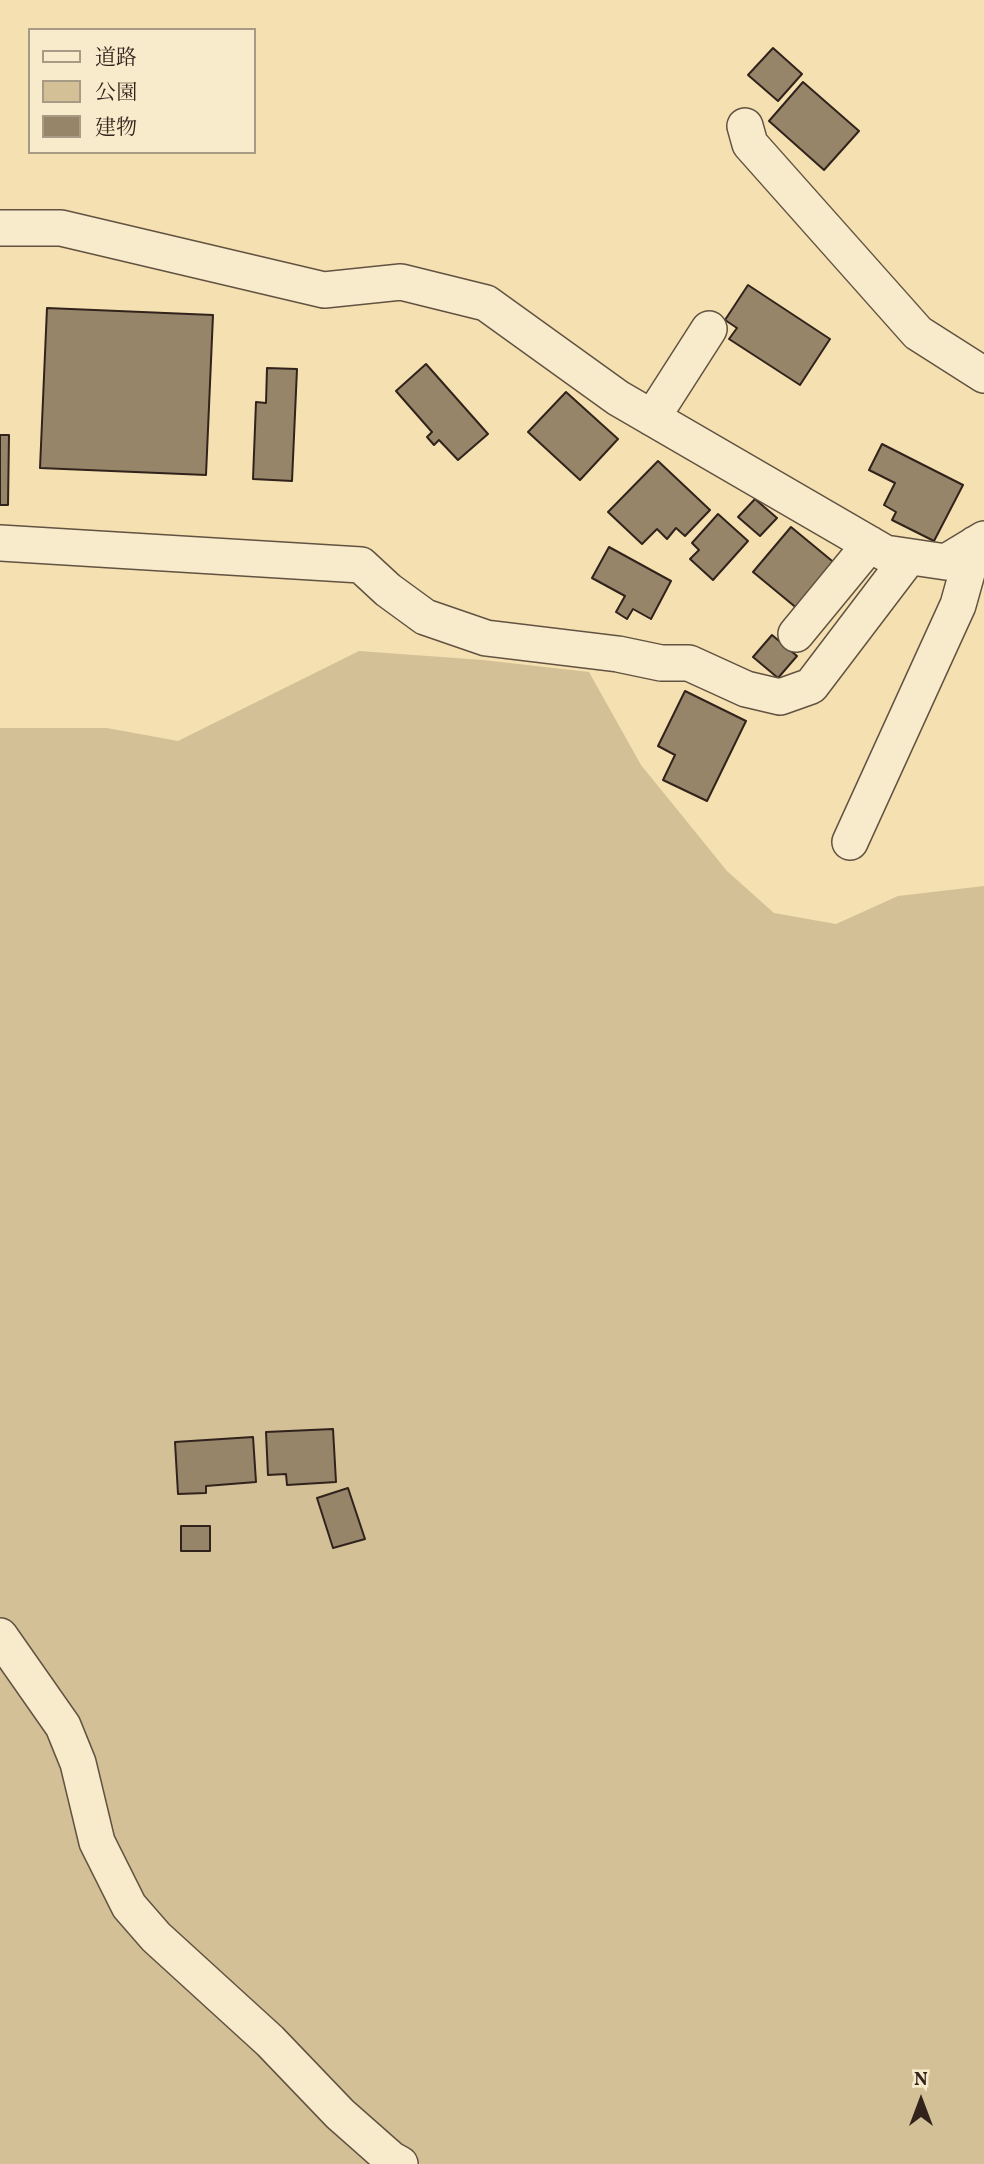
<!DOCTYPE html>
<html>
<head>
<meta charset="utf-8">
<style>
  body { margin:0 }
  #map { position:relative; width:984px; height:2164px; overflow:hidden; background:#f4e0b0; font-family:Vollkorn,"Noto Serif JP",serif }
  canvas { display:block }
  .legend { position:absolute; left:28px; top:28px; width:228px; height:126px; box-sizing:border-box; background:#f8ebcc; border:2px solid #a89b86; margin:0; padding:9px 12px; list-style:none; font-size:21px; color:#31231c }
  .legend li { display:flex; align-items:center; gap:14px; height:35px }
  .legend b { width:35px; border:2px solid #a89b86 }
  .north { position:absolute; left:886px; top:2066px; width:70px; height:70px; -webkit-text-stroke:5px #f8ebcc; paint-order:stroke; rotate:0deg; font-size:19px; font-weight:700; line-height:28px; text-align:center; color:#31231c }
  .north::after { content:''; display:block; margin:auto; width:24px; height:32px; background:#31231c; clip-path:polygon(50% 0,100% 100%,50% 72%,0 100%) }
</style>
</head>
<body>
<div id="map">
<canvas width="984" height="2164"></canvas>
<ul class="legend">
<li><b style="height:9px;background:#f8ebcc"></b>道路</li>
<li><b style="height:19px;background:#d3c097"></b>公園</li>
<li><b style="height:19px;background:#968569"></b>建物</li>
</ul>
<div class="north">N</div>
</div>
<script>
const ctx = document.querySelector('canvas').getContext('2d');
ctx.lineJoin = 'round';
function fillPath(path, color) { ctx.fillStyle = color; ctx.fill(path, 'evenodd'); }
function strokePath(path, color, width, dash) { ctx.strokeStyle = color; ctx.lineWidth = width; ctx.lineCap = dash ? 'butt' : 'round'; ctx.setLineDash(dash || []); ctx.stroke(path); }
const green = new Path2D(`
  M359 651 483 660 589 672 641 765 727 871 774 913 836 924 898 896 984 886V2164H0V728H107L178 741Z`);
const building = new Path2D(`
  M773 48 802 74 778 101 748 75Z
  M803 82 859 131 824 170 769 121Z
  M748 285 830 339 800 385 729 339 737 328 725 320Z
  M47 308 213 315 206 475 40 468Z
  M426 364 488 434 458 460 439 440 434 445 427 437 432 432 396 391Z
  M267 368 297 369 292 481 253 479 256 402 266 403Z
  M566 392 618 439 580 480 528 432Z
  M0 435H9L8 505H0Z
  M882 444 963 485 934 541 892 520 896 512 884 505 895 483 869 470Z
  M658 461 710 510 685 536 676 528 667 539 657 529 642 544 608 512Z
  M755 499 777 518 760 536 738 517Z
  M718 514 748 541 713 580 690 559 699 550 692 543Z
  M791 527 837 565 799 610 753 572Z
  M609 547 671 581 651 619 633 609 627 619 616 612 625 596 592 578Z
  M772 635 797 656 778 678 753 657Z
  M685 691 746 721 707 801 663 780 675 755 658 746Z
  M333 1429 336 1482 287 1485 286 1474 268 1475 266 1432Z
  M253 1437 256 1482 206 1486V1493L178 1494 175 1442Z
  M348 1488 365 1539 333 1548 317 1498Z
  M181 1526H210V1551H181Z`);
const street = new Path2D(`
  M745 126 750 144 918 333 984 375
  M0 228H61L324 290 401 282 486 303 618 398 885 553 946 562 984 539
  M652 418 709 329
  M0 543 361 565 388 590 425 617 486 638 618 654 661 663H689L746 689 780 697 811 686 909 557
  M796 634 870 544
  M850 842 958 605 975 544
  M0 1636 63 1726 78 1763 97 1842 129 1906 156 1937 270 2041 340 2114 391 2159 400 2164`);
fillPath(green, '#d3c097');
fillPath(building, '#968569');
strokePath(building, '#31231c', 2);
strokePath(street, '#625241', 38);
strokePath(street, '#f8ebcc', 35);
</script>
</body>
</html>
